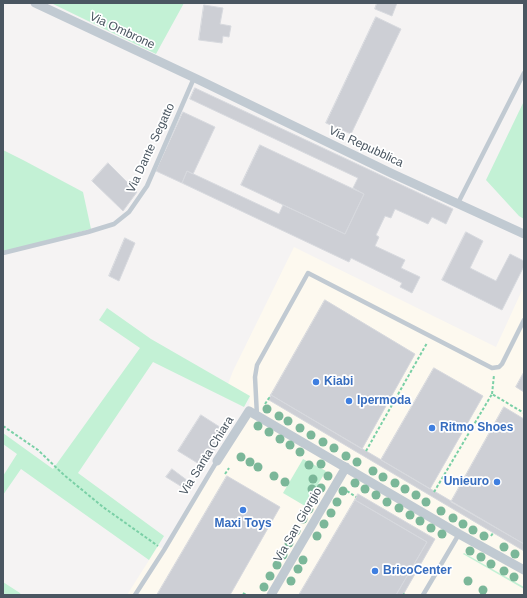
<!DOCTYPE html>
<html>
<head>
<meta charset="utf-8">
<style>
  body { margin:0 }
  #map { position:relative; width:527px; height:598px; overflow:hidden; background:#f5f3f3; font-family:Helvetica,sans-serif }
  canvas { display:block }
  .frame { position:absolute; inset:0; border:4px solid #4a5661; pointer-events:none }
</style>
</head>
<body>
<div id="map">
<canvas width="527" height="598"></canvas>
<div class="frame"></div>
</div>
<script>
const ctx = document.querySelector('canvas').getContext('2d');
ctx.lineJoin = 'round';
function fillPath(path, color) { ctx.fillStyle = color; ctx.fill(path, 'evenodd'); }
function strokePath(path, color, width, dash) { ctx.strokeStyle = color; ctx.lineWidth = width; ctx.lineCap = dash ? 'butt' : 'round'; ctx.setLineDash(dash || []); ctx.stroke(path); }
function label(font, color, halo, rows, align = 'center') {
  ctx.font = font + ' Helvetica,sans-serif'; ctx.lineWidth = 3.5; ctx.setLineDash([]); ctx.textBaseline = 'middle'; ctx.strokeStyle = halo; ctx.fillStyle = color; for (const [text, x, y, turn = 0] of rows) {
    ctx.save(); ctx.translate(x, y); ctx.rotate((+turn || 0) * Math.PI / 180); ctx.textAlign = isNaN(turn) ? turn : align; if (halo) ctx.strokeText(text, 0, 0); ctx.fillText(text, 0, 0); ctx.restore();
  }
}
const commercial = new Path2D(`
  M294 247 496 347 524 286V595H127L158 546 164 550 249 411 250 396 228 384 233 371Z`);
const green = new Path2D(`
  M51 3H184L156 54Z
  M524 101V219L519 216 486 180Z
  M3 150 23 160 83 192 91 229 3 252Z
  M107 308 151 339 250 396 244 407 153 362 78 473 164 536 149 560 21 469 3 495V476L17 454 3 444V433L53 469 140 348 99 320Z
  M303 459 326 471 305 506 283 493Z
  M464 553 524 587V589L463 554Z
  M3 582 20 593 21 595H3Z`);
const building = new Path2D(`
  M377 3H397L392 16 375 9Z
  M204 5 223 8 220 24 231 26 229 37 223 36 222 43 199 40Z
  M376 17 401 29 351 134 326 123Z
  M195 88 453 209 446 224 432 217 428 224 395 209 391 218 385 216 376 235 379 237 375 246 405 260 401 268 420 277 412 293 400 287 402 283 351 258 349 262 182 183 187 171 279 214 283 205 345 234 364 194 353 188 358 178 190 99Z
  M183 112 215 127 193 174 187 171 182 183 156 171Z
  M260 145 364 194 345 234 241 185Z
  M108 163 137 192 123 211 92 181Z
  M466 232 483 241 470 268 496 281 510 254 524 261V266L502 310 442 280Z
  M125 238 135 243 119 281 109 276Z
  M325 300 415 354 362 449 271 395Z
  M434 368 483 396 430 489 381 460Z
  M524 372V392L516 387Z
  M271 395 524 544V551L269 400Z
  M504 407 524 419V544L451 502Z
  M201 415 226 431 204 467 178 451Z
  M172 469 192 484 187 490 166 477Z
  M227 476 280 507 230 595H157Z
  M358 494 435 539 403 595H396L427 542 355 500Z
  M355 500 427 542 396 595H299Z`);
const path = new Path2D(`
  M492 394 494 375
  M265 404 269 398H270
  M3 426 38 450 64 475 103 507 158 546
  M366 451 427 343
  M225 474 229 468
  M347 491 356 497
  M434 492 492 394 524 413
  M491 536 493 533
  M243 593 246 595
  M403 594 405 595`);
const lane = new Path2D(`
  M458 203 524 73
  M3 253 88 232 114 224 129 212 147 186 194 78
  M257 416 255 377 257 365 308 273 492 368 499 367 502 364 524 320
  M135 595 164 550 217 461
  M423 595 459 534`);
const street = new Path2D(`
  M35 3 199 80 393 174 524 234
  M217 461 249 411 459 534 524 570
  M271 595 346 467`);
const trees = [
  [267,409],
  [279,416],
  [288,421],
  [258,426],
  [300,428],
  [269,432],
  [311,435],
  [280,439],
  [323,442],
  [290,445],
  [334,448],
  [300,452],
  [346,456],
  [241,457],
  [250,462],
  [357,462],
  [321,464],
  [309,465],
  [258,467],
  [373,471],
  [274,476],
  [328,476],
  [383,477],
  [313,479],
  [285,482],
  [355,483],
  [395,483],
  [321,488],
  [312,489],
  [365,489],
  [405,489],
  [343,491],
  [376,495],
  [416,495],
  [315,499],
  [337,502],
  [387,502],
  [426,502],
  [399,508],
  [309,509],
  [441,511],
  [331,513],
  [410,515],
  [453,518],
  [303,519],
  [420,521],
  [324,524],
  [463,524],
  [431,528],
  [473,530],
  [296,531],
  [442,534],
  [317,536],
  [484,536],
  [289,543],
  [504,547],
  [470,551],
  [515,554],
  [283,555],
  [481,557],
  [303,560],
  [491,564],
  [277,565],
  [298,569],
  [504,571],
  [270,576],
  [514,577],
  [291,581],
  [468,581],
  [264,587],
  [483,590]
];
const markers = [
  [316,382,4,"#3f7fe0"],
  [349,401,4,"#3f7fe0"],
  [432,428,4,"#3f7fe0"],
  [497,482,4,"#3f7fe0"],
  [243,510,4,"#3f7fe0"],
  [375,571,4,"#3f7fe0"]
];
const streetNames = [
  ["Via Ombrone",122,31,25],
  ["Via Repubblica",366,147,25],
  ["Via Dante Segatto",151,148,-65],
  ["Via Santa Chiara",207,456,-58],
  ["Via San Giorgio",298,525,-60]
];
const shopNames = [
  ["Kiabi",324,382],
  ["Ipermoda",357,401],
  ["Ritmo Shoes",440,428],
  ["Unieuro",489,482,"right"],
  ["Maxi Toys",243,524,"center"],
  ["BricoCenter",383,571]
];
fillPath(commercial, '#fdf9ef');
fillPath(green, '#c3f1d5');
fillPath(building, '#cdcfd5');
strokePath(building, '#d7d9de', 1);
strokePath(path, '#7ad0a6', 2, [3, 2]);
strokePath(lane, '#c1cad2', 4.5);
strokePath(street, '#c1cad2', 9);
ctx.fillStyle = '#7bb799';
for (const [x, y] of trees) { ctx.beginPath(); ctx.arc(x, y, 4.5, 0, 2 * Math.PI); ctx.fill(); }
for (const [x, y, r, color] of markers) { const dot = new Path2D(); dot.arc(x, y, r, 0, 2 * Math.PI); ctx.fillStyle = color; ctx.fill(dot); strokePath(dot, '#fff', 1.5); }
label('12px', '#4a5661', '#fff', streetNames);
label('bold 12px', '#366cbe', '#fff', shopNames, 'left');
</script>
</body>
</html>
